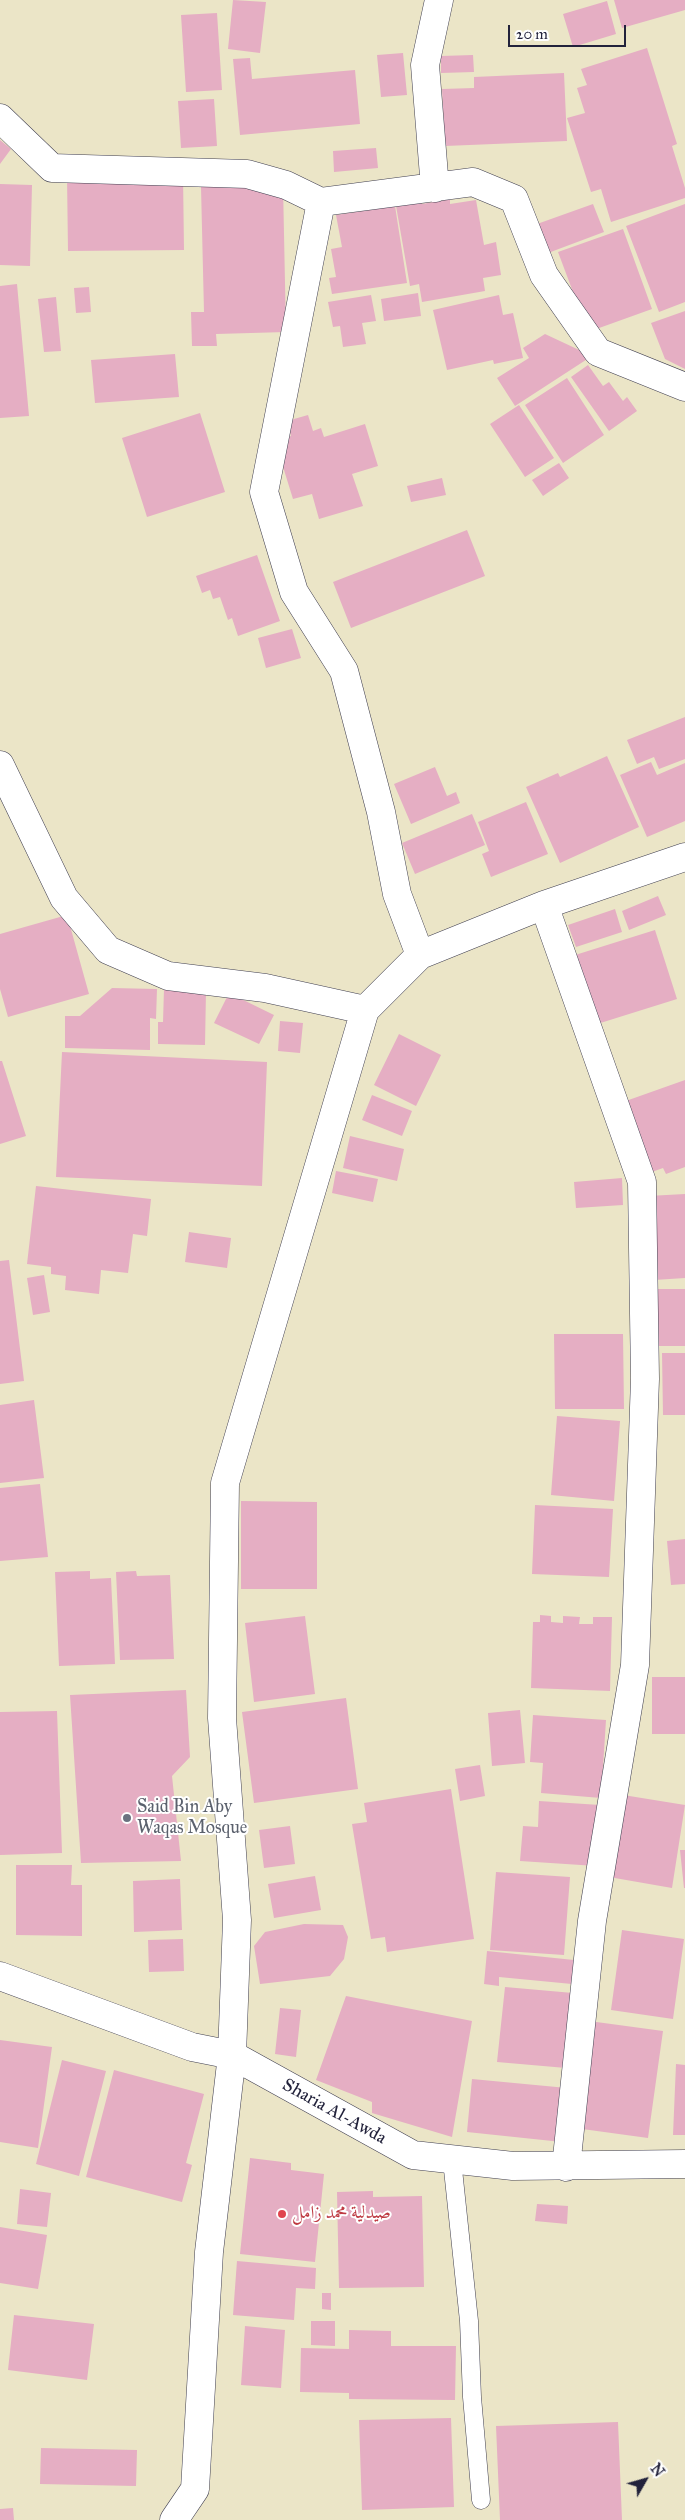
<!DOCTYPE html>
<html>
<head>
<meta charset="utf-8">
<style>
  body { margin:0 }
  #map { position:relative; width:685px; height:2520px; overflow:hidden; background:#ebe5c7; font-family:"IM FELL Great Primer",serif }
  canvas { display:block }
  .north { position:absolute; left:620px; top:2455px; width:50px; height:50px; -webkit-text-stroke:4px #fff; paint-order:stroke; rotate:52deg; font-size:14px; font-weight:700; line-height:20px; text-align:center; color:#22223b }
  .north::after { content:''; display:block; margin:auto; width:18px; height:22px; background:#22223b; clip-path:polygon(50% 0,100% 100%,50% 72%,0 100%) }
  .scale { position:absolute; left:508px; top:25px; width:118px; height:22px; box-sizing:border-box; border:2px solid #22223b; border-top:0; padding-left:6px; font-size:15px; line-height:18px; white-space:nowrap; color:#22223b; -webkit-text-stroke:4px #fff; paint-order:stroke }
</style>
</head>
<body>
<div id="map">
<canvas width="685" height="2520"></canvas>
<div class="north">N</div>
<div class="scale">20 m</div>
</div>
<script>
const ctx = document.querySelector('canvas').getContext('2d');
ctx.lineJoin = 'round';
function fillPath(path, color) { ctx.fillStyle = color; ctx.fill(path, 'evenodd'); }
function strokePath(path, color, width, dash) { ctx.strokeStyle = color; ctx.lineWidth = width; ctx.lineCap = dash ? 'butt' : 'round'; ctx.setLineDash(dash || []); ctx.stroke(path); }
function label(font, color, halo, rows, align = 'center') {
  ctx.font = font + ' "IM FELL Great Primer",Amiri,serif'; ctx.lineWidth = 4; ctx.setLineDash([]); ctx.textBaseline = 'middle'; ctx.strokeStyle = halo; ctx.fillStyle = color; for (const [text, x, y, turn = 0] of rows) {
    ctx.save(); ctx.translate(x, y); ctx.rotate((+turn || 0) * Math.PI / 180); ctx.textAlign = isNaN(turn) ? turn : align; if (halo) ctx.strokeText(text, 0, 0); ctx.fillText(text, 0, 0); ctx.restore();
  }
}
const building = new Path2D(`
  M233 0 266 2 260 53 228 49Z
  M614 0H685V10L622 28Z
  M607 1 616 34 573 47 563 14Z
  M217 13 222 90 186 92 181 15Z
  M647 48 677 144 672 146 685 188V198L611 222 601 189 591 192 567 118 585 113 577 88 587 85 581 69Z
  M403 53 407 95 381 97 377 55Z
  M473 55 474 72 441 73V56Z
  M250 58 252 79 355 70 360 124 240 135 233 59Z
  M564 73 567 141 445 146 442 89 474 88V77Z
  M214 99 217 146 181 148 178 101Z
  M0 140 11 149 0 164Z
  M376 148 378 168 334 172 333 151Z
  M183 175 184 250 68 251 67 176Z
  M0 184 32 185 30 266 0 265Z
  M283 185 286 332 216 334 217 346H192L191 312H204L201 187Z
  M421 196 422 204 450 199V204L476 200 484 245 496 242 501 275 483 278 485 291 422 302 419 284 410 286 395 200Z
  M593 204 604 232 548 253 537 224Z
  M685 204V302L659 312 626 226Z
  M395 206 407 283 332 294 329 278 336 277 331 249 342 247 336 215Z
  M623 229 652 309 588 332 558 252Z
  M17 284 29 416 0 418V286Z
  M89 287 91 312 76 313 74 288Z
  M418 293 421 316 384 321 381 299Z
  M371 295 376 321 362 323 366 344 343 347 340 326 333 327 328 302Z
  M499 295 503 315 513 313 523 358 494 364 493 360 447 370 433 310Z
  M56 297 61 351 44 352 38 299Z
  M685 311V369L665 359 651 323Z
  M545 334 592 356 515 406 497 378 529 358 523 348Z
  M175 354 179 397 95 403 91 360Z
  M588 365 603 386 609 382 623 401 627 397 637 411 609 431 571 377Z
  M567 378 604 435 563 463 525 405Z
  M519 405 554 458 525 477 490 424Z
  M200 413 225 492 147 517 122 438Z
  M308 415 313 431 321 428 324 437 365 424 378 466 352 474 363 506 319 519 312 494 293 499 275 441 291 436 287 421Z
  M559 463 569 478 543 496 532 480Z
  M442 478 446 495 411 502 407 486Z
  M467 530 485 576 351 628 333 582Z
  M257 555 280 621 238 636 232 618 228 620 220 597 213 599 210 590 202 593 196 576Z
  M292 629 301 658 266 668 258 638Z
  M685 717V759L659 769 654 757 637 764 627 740Z
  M607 756 639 827 560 863 526 787 558 773 560 777Z
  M651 762 657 775 685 763V821L647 837 620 775Z
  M435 767 447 796 456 792 460 803 411 824 394 784Z
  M526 802 548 854 491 877 482 854 489 851 478 822Z
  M472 814 485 845 415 874 402 843Z
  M658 896 666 915 629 930 622 911Z
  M615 909 622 932 576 947 568 925Z
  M67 915 89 994 8 1017 0 989V934Z
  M655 930 677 999 594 1025 572 956Z
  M112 988 157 989 156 1019 150 1018V1050L65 1048V1016H80Z
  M164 989 206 991 205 1045 158 1044V1022H163Z
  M229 993 274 1015 259 1044 214 1023Z
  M280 1021 303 1023 300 1053 278 1051Z
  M399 1034 441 1055 416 1106 374 1085Z
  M62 1052 267 1062 262 1186 56 1177Z
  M0 1061H2L26 1136 0 1144Z
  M685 1080V1167L666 1174 663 1168 649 1173 623 1102Z
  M372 1095 412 1111 402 1136 362 1120Z
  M350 1136 404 1149 397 1181 343 1168Z
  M336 1171 378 1179 373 1202 332 1193Z
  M622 1178 623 1205 576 1208 574 1182Z
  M36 1186 151 1199 147 1236 133 1234 128 1273 101 1270 99 1294 65 1290 66 1276 51 1274V1267L27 1264Z
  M685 1194V1278L654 1280 648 1196Z
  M189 1232 231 1238 227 1268 185 1262Z
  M9 1260 24 1381 0 1384V1261Z
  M44 1275 50 1312 33 1315 27 1278Z
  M651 1289H685V1346H651Z
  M554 1334H623L624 1409H555Z
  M662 1353H685V1415H663Z
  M34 1400 44 1478 0 1483V1405Z
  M557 1416 620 1421 614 1501 551 1495Z
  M40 1484 48 1557 0 1561V1488Z
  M241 1501 317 1502V1589H241Z
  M535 1505 613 1509 609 1577 532 1574Z
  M685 1539V1584L671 1585 667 1541Z
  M90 1571V1579L111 1578 115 1664 59 1666 55 1572Z
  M136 1571 137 1576 170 1575 174 1659 120 1660 116 1572Z
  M540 1615 551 1616V1622L563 1623V1616L580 1617 579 1624H593V1617H612L610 1691 531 1688 533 1622H540Z
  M305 1616 315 1694 254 1702 245 1623Z
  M652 1677H685V1734H652Z
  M186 1690 190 1757 172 1776 181 1861 81 1863 70 1695Z
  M346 1698 358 1789 254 1803 242 1712Z
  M520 1710 525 1763 492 1766 488 1713Z
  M57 1711 62 1853 0 1855V1712Z
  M533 1715 606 1720 601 1798 541 1793 543 1763 530 1762Z
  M480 1765 485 1796 460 1801 455 1769Z
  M451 1789 474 1939 387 1952 385 1937 371 1939 352 1824 367 1822 364 1803Z
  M617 1794 685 1805 672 1888 609 1877Z
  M539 1801 600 1805 596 1866 520 1861 523 1826 538 1827Z
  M290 1826 295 1864 264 1868 259 1830Z
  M680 1850H685V1888H684Z
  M16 1865H72L71 1885H82V1936L16 1935Z
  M496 1872 570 1877 564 1955 490 1950Z
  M315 1876 321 1910 274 1918 268 1884Z
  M180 1879 182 1930 134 1932 133 1881Z
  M304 1924 343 1925 348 1937 344 1959 330 1976 260 1984 254 1946 265 1932Z
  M622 1930 684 1939 673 2019 611 2010Z
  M183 1939 184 1971 149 1972 148 1940Z
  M487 1951 574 1960 572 1984 499 1977V1986L484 1984Z
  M505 1987 573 1993 566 2068 497 2062Z
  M346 1996 472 2021 452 2137 372 2113V2102L316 2080Z
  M280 2008 301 2010 296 2057 275 2054Z
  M589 2021 663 2031 648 2138 575 2128Z
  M0 2040 52 2047 38 2148 0 2142Z
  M62 2060 106 2071 79 2176 36 2164Z
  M676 2064 685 2065V2135H673Z
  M114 2070 204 2094 186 2163 192 2165 182 2202 86 2177Z
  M472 2079 567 2088 562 2142 467 2132Z
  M250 2158 291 2163V2170L324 2174 315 2262 240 2254Z
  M20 2189 51 2193 47 2227 17 2224Z
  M373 2191V2197L422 2196 424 2287 339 2288 337 2192Z
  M537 2204 568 2206 567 2224 535 2221Z
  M0 2227 47 2235 38 2289 0 2283Z
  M237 2261 316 2268 315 2289 296 2288 294 2320 233 2315Z
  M322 2293H331V2310L322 2309Z
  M14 2315 94 2324 87 2380 8 2370Z
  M311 2321H335V2346L311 2345Z
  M245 2326 285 2330 281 2388 241 2385Z
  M349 2330 391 2331V2346H456L455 2400 349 2399V2393L300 2392 301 2348 349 2349Z
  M451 2418 454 2507 362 2510 359 2420Z
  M618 2422 622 2520H500L496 2426Z
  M41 2448 137 2450 136 2486 40 2484Z
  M13 2508 14 2520H0V2509Z`);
const service = new Path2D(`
  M452 2160 469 2321 472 2397 481 2500`);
const minor = new Path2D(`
  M0 118 52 168 247 174 286 185 321 202 473 182 514 199 544 275 598 352 685 387
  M435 188 425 65 439 0
  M321 202 264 492 294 592 344 671 381 812 397 894 420 955
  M0 765 64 898 108 950 168 976 265 988 365 1010
  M544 905 642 1182 645 1379 635 1665 592 1921 566 2167
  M0 1976 192 2047 232 2055 413 2155 513 2166 685 2164
  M174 2520 195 2489 209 2252 232 2055 237 1920 222 1718 225 1483 365 1010 420 955 544 905 685 857`);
const markers = [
  [127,1818,5,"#6b7280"],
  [282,2214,5,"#e0444e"]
];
const worshipNames = [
  ["Said Bin Aby",137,1808],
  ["Waqas Mosque",137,1829]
];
const streetNames = [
  ["Sharia Al-Awda",334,2112,29]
];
const healthNames = [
  ["صيدلية محمد زامل",292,2214]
];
fillPath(building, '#e5aec3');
strokePath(service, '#403f50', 19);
strokePath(minor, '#403f50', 29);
strokePath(service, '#fff', 18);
strokePath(minor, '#fff', 28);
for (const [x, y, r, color] of markers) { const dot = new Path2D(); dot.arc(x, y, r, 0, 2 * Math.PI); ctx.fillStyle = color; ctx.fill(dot); strokePath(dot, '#fff', 2); }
label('18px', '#5b616d', '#fff', worshipNames, 'left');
label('18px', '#22223b', '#fff', streetNames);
label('18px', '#be3a42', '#fff', healthNames, 'left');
</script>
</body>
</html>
